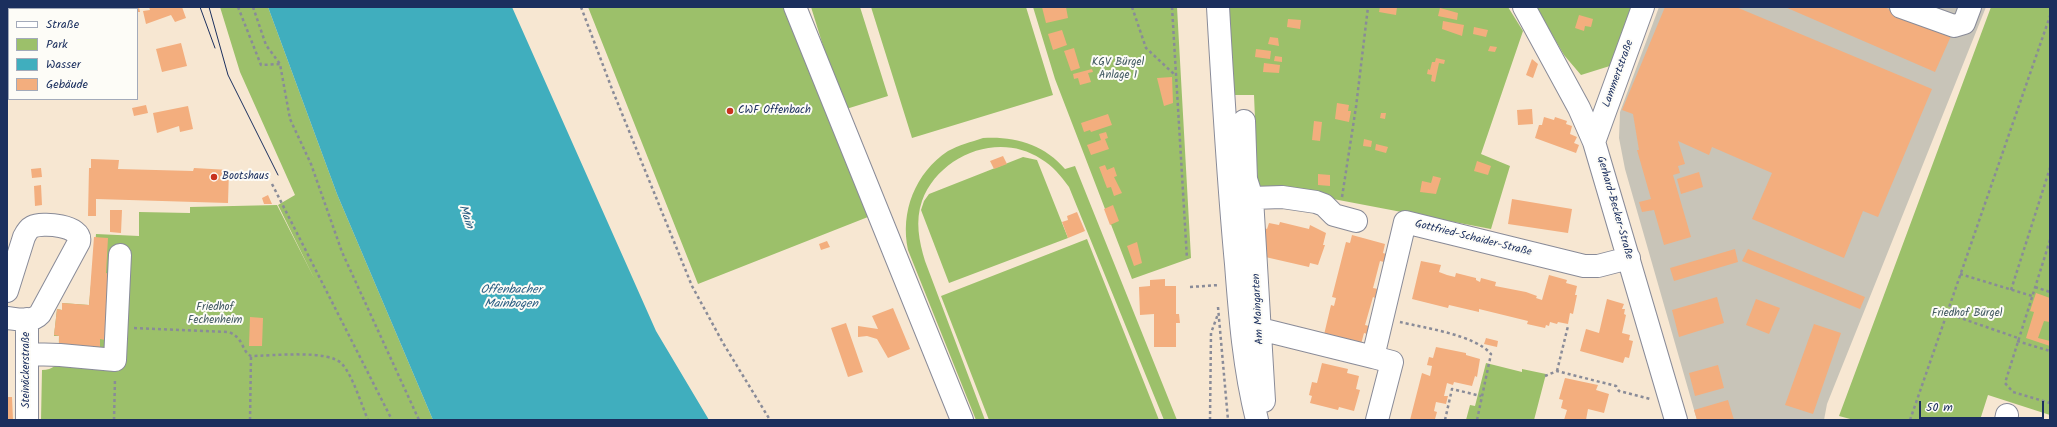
<!DOCTYPE html>
<html>
<head>
<meta charset="utf-8">
<style>
  body { margin:0 }
  #map { position:relative; width:2057px; height:427px; overflow:hidden; background:#f7e7d2; font-family:Kalam,sans-serif }
  canvas { display:block }
  .frame { position:absolute; inset:0; border:8px solid #1b2f5e; pointer-events:none }
  .legend { position:absolute; left:8px; top:8px; width:130px; height:92px; box-sizing:border-box; background:#fdfcf7; border:1px solid #a3aaba; margin:0; padding:5px 7px; list-style:none; font-size:12px; color:#1b2f5e }
  .legend li { display:flex; align-items:center; gap:8px; height:20px }
  .legend b { width:20px; border:1px solid #a3aaba }
  .scale { position:absolute; left:1919px; top:401px; width:125px; height:18px; box-sizing:border-box; border:2px solid #1b2f5e; border-top:0; padding-left:5px; font-size:12px; line-height:14px; white-space:nowrap; color:#1b2f5e; -webkit-text-stroke:3px #fdfcf7; paint-order:stroke }
</style>
</head>
<body>
<div id="map">
<canvas width="2057" height="427"></canvas>
<div class="frame"></div>
<ul class="legend">
<li><b style="height:5px;background:#fff"></b>Straße</li>
<li><b style="height:11px;background:#9cc06a"></b>Park</li>
<li><b style="height:11px;background:#40aebe"></b>Wasser</li>
<li><b style="height:11px;background:#f3ae7e"></b>Gebäude</li>
</ul>
<div class="scale">50 m</div>
</div>
<script>
const ctx = document.querySelector('canvas').getContext('2d');
ctx.lineJoin = 'round';
function fillPath(path, color) { ctx.fillStyle = color; ctx.fill(path, 'evenodd'); }
function strokePath(path, color, width, dash) { ctx.strokeStyle = color; ctx.lineWidth = width; ctx.lineCap = dash ? 'butt' : 'round'; ctx.setLineDash(dash || []); ctx.stroke(path); }
function label(font, color, halo, rows, align = 'center') {
  ctx.font = font + ' Kalam,sans-serif'; ctx.lineWidth = 4; ctx.setLineDash([]); ctx.textBaseline = 'middle'; ctx.strokeStyle = halo; ctx.fillStyle = color; for (const [text, x, y, turn = 0] of rows) {
    ctx.save(); ctx.translate(x, y); ctx.rotate((+turn || 0) * Math.PI / 180); ctx.textAlign = isNaN(turn) ? turn : align; if (halo) ctx.strokeText(text, 0, 0); ctx.fillText(text, 0, 0); ctx.restore();
  }
}
const industrial = new Path2D(`
  M1659 7H1986L1827 404 1824 420H1697L1625 169 1619 138 1620 112Z`);
const green = new Path2D(`
  M220 7H268L337 194 433 420H41L42 370C65 369 58 352 59 336H54L57 309 62 310V303L89 305 96 234 139 236V212L190 213V207L277 205 314 278 278 205 295 195 240 72Z
  M588 7H788L873 215 698 284Z
  M811 7H860L888 96 843 110Z
  M871 7H1026L1053 95 912 138Z
  M1033 7H1177L1191 258 1132 279 1055 79Z
  M1227 7H1508L1523 31 1481 154 1510 166 1491 229 1286 190 1258 189 1254 95H1233Z
  M1536 7H1635L1613 65 1581 75 1564 55Z
  M1991 7H2050V415L1988 395 1980 420H1854L1839 416Z
  M983 138C1014 136 1044 144 1065 169L1075 166 1177 420H1164L1069 187C1061 176 1053 166 1041 159 999 131 939 155 922 201 915 221 919 241 925 261L985 420H976L908 250C900 212 915 173 948 151 959 145 971 142 983 138Z
  M1023 157 1037 160 1068 238 949 283 921 210 924 201 929 194Z
  M1087 239 1159 420H989L941 296Z
  M1486 363 1522 372V369L1546 374 1534 420H1466L1470 405 1475 406Z`);
const water = new Path2D(`
  M268 7H512L656 331 709 420H433L337 194Z`);
const building = new Path2D(`
  M8 7H38V9H9Z
  M58 7H77V9H58Z
  M98 7H139L140 12H137V9H99Z
  M149 7H182L186 18 175 22 171 15 146 24 143 11 150 10Z
  M1042 7H1066L1068 18 1046 23Z
  M1380 7H1397L1396 15 1379 12Z
  M1665 7H1736L1932 89 1878 217 1863 211 1844 258 1752 219 1772 173 1712 147 1709 155 1678 141 1685 164 1678 166 1680 173 1673 175 1691 237 1664 245 1654 210 1642 212 1639 202 1651 199 1637 150H1639L1633 114 1622 110Z
  M1785 7H1884L1951 36 1935 72Z
  M1440 8 1458 13 1457 20 1438 16Z
  M1579 15 1593 19 1591 27 1585 26 1584 31 1575 28Z
  M1288 19 1301 20 1300 29 1287 27Z
  M1443 21 1464 25 1462 36 1442 29Z
  M1474 27 1488 30 1486 37 1473 34Z
  M1062 30 1067 45 1053 50 1048 34Z
  M1270 37 1278 38 1279 46 1268 44Z
  M181 43 187 66 162 72 156 49Z
  M9 46V78L7 77V49Z
  M1490 46 1497 47 1495 52 1488 51Z
  M1074 48 1080 68 1071 71 1064 51Z
  M1256 49 1271 51 1270 59 1255 57Z
  M1275 56 1282 57V62L1274 61Z
  M1436 58 1445 60 1444 64 1439 63 1435 82 1431 81 1432 75 1427 74 1428 69 1430 70 1432 62H1435Z
  M1532 59 1538 64 1533 78 1526 75Z
  M1264 63 1280 65 1279 73 1263 72Z
  M1092 69 1093 72 1088 73 1091 82 1080 85 1078 78 1074 79 1073 74Z
  M1172 77 1173 103 1164 106 1157 78Z
  M1337 103 1349 105 1348 111H1351L1349 122 1335 119Z
  M146 105 148 113 134 116 132 108Z
  M188 106 193 129 180 132 179 126 157 133 153 113Z
  M1532 109 1533 124 1518 125 1517 110Z
  M1381 113H1386L1385 119 1380 118Z
  M1108 114 1112 125 1091 132 1090 130 1084 132 1081 123Z
  M1544 117 1554 120 1555 117 1567 121 1566 124 1572 126 1570 134 1577 137 1574 143 1579 145 1576 153 1535 138 1539 125H1542Z
  M1314 121 1322 122 1320 141 1312 140Z
  M1106 132 1108 138 1105 139 1109 149 1091 155 1087 145 1101 140 1099 134Z
  M1364 139 1372 141 1371 147 1363 146Z
  M1376 144 1388 147 1386 153 1375 150Z
  M1003 156 1007 164 994 169 990 161Z
  M91 159 119 160 118 169 193 171 194 168 229 170 228 203 96 199V216H88L89 168H91Z
  M1477 161 1491 166 1488 175 1474 171Z
  M1105 165 1107 170 1114 167 1117 176 1114 177 1122 193 1114 196 1111 187 1107 188 1099 167Z
  M41 168 42 177 32 178 31 169Z
  M1699 172 1703 187 1681 194 1677 179Z
  M1318 174 1330 175V186L1318 185Z
  M1433 176 1441 178 1436 194 1420 192 1422 181 1431 183Z
  M41 185 42 205 35 206 34 186Z
  M268 195 272 204H264L262 198Z
  M1512 199 1572 209 1568 233 1508 224Z
  M1113 205 1119 221 1110 225 1104 209Z
  M110 210H122L121 233 110 232Z
  M1077 212 1085 231 1068 238 1062 222 1068 220 1067 216Z
  M1280 222 1309 229 1310 225 1326 233 1323 245H1325L1318 265 1310 263 1309 267 1261 256 1264 228 1267 229 1269 223 1279 225Z
  M1352 235 1385 244 1383 253 1386 254 1384 262 1380 261 1373 288 1378 289 1375 298 1373 297 1365 325 1369 326 1367 334 1364 333 1360 348 1323 339 1331 305 1334 306 1336 298 1332 297 1346 242 1350 243Z
  M94 237 108 238 106 273 110 274 105 340 100 339V347L85 346V350L71 348V345L59 344V336L54 335 57 309 62 310V303L89 305Z
  M827 241 830 247 821 250 819 244Z
  M1137 242 1142 263 1134 266 1127 246Z
  M1735 249 1738 262 1674 281 1670 268Z
  M1748 249 1865 297 1860 309 1742 261Z
  M1421 261 1441 265 1439 272 1447 275 1455 277 1456 273 1476 278V280L1480 282 1481 278 1496 282 1495 286 1526 292 1537 296 1536 298 1542 300 1549 275 1567 280 1566 283 1577 286 1575 295H1577L1573 314 1570 313 1568 324 1558 322 1557 324 1550 322 1549 326 1546 325 1545 328 1527 324 1528 321 1479 309V312L1449 305 1448 308 1412 299Z
  M1165 279V286H1176V314H1179L1180 323H1176V347H1154V314L1140 315 1139 287 1150 286V280Z
  M2036 293 2050 298V322L2044 321 2038 338 2050 341V346L2026 338 2034 312 2030 311Z
  M1717 297 1724 323 1679 337 1672 310Z
  M1607 299 1624 304 1622 309H1625L1624 314 1626 315 1622 333 1630 335 1629 340 1633 341 1629 358 1625 357 1623 363 1580 351 1586 329 1599 333Z
  M1756 299 1780 308 1769 334 1746 325Z
  M893 308 910 349 888 358 877 339 867 336 858 337V326L878 329 872 316Z
  M250 317 263 318 262 346H249Z
  M846 323 863 372 848 377 831 328Z
  M1814 324 1841 333 1813 414 1785 405Z
  M1486 338 1498 341 1497 347 1484 344Z
  M1436 347 1466 353V355L1480 359 1477 377 1475 376 1472 386 1454 382 1453 385 1447 383 1444 396H1448L1446 404 1436 402 1434 411 1437 412 1435 419 1410 420 1422 373 1430 376 1432 366 1427 365 1429 357 1433 358Z
  M1322 363 1348 369 1347 373 1359 376 1356 389 1360 390 1354 411 1339 407 1338 410 1310 403 1312 396 1309 395 1312 382 1317 383Z
  M1718 365 1724 388 1695 396 1689 373Z
  M1565 378 1598 385 1596 390 1609 394 1604 413 1588 409 1586 420H1564L1567 410 1561 408 1563 400 1559 399Z
  M7 397H12L13 420H7Z
  M1728 400 1734 420H1697L1694 410Z`);
const path = new Path2D(`
  M238 7 261 65 280 64
  M253 7 266 45 280 64 290 119 311 164 342 252 419 420
  M581 7 612 89 692 286 723 343 770 420
  M1132 7 1146 48 1175 75
  M1172 7 1187 259
  M272 184 392 420
  M1342 197 1356 107 1368 7
  M2050 240 2005 383 2013 392 2050 403
  M1960 274 2032 296
  M1190 287 1219 285
  M2035 287 2050 292
  M2011 290 2050 168
  M1218 307 1228 420
  M1946 313 2018 338
  M1400 322C1425 328 1475 335 1491 354L1477 420
  M134 328 229 332C245 339 241 351 251 356 271 356 329 349 342 364 352 374 362 406 368 420
  M2017 341 2050 351
  M1557 371 1568 326
  M1545 376 1557 371 1616 386 1619 391 1650 399
  M114 420 115 379
  M250 420 251 356
  M1210 420 1211 333 1218 314
  M1445 420 1452 389 1481 396
  M1910 420 2050 16`);
const minor = new Path2D(`
  M795 7 962 420
  M1218 7C1223 93 1228 179 1236 264 1240 317 1244 368 1257 420
  M1524 7 1579 108 1594 142 1676 420
  M1901 7 1954 26 1964 23 1970 7
  M1244 121 1246 179 1252 198 1264 401
  M1594 142 1643 7
  M1252 198 1282 197 1316 202 1324 205 1334 215 1356 221
  M7 291 24 237C26 233 28 229 32 227 42 222 83 225 79 242L40 314C32 323 17 319 7 318
  M27 319V420
  M1260 329 1373 357 1405 222 1584 266H1598L1629 258
  M28 354 60 355 115 360 120 255
  M1373 357 1392 362 1377 420
  M2006 420 2007 415`);
const tram = new Path2D(`
  M200 7 215 48
  M209 7 228 75 278 175`);
const markers = [
  [730,111,4,"#c8321e"],
  [214,177,4,"#c8321e"]
];
const parkNames = [
  ["KGV Bürgel",1118,63],
  ["Anlage 1",1118,76],
  ["Friedhof",215,308],
  ["Fechenheim",215,321],
  ["Friedhof Bürgel",1967,314]
];
const streetNames = [
  ["Lammertstraße",1619,74,-70],
  ["Gerhard-Becker-Straße",1614,208,74],
  ["Gottfried-Schaider-Straße",1473,239,14],
  ["Am Maingarten",1259,309,-93],
  ["Steinäckerstraße",27,370,-90]
];
const poiNames = [
  ["CWF Offenbach",738,111],
  ["Bootshaus",222,177]
];
const waterNames = [
  ["Main",465,217,71],
  ["Offenbacher",511,291],
  ["Mainbogen",511,305]
];
fillPath(industrial, '#c8c4b8');
fillPath(green, '#9cc06a');
fillPath(water, '#40aebe');
fillPath(building, '#f3ae7e');
strokePath(minor, '#898b98', 24);
strokePath(path, '#898b98', 2.5, [3, 3]);
strokePath(minor, '#fff', 22);
strokePath(tram, '#1b2f5e', 1);
for (const [x, y, r, color] of markers) { const dot = new Path2D(); dot.arc(x, y, r, 0, 2 * Math.PI); ctx.fillStyle = color; ctx.fill(dot); strokePath(dot, '#fdfcf7', 1.5); }
label('11px', '#425a62', '#fdfcf7', parkNames);
label('11px', '#1b2f5e', '#fdfcf7', streetNames);
label('11px', '#1b2f5e', '#fdfcf7', poiNames, 'left');
label('italic 12px', '#285b80', '#fdfcf7', waterNames);
</script>
</body>
</html>
